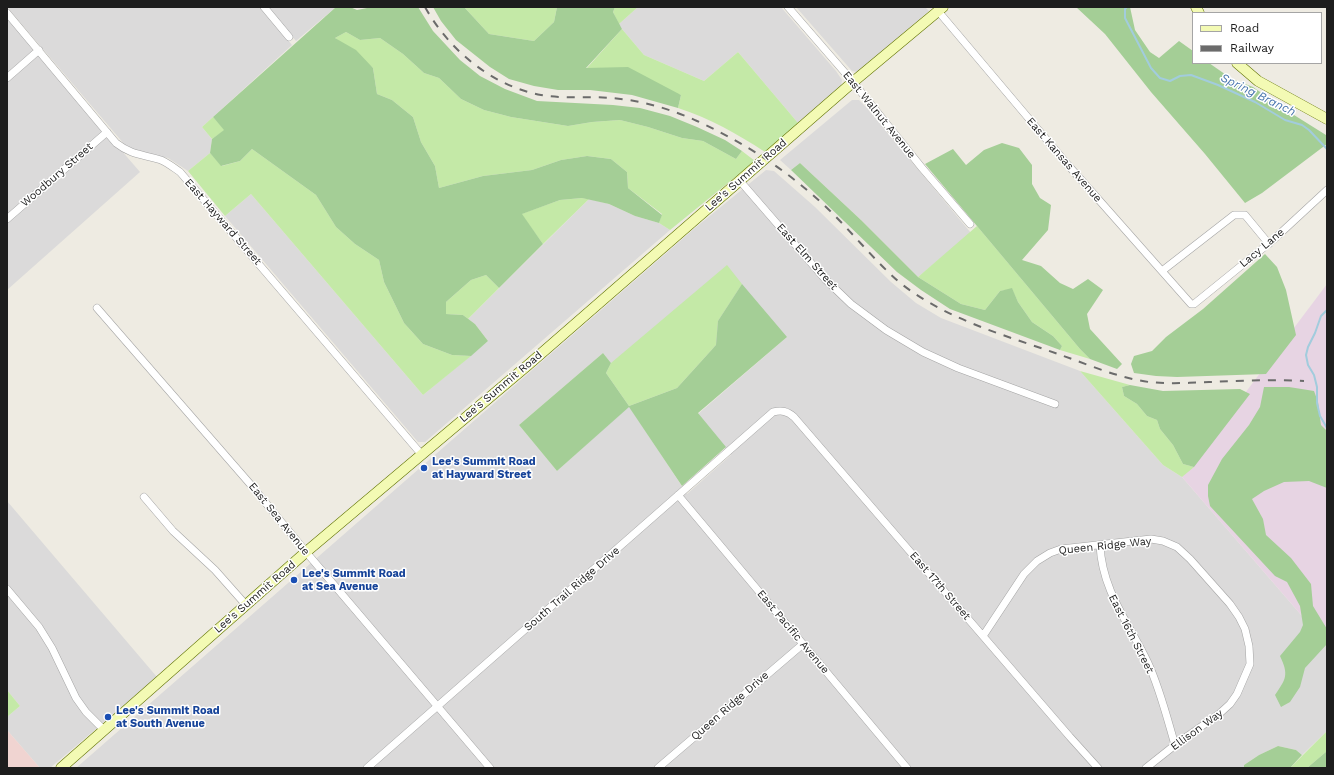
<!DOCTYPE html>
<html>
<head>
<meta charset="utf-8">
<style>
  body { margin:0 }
  #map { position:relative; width:1334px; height:775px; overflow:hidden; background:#eeebe2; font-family:"Work Sans",sans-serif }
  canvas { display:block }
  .frame { position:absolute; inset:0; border:8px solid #1d1d1d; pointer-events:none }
  .legend { position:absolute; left:1192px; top:12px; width:130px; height:52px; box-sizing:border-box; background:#fff; border:1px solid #a5a5a5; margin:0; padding:5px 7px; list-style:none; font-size:12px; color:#1d1d1d }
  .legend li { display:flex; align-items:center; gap:8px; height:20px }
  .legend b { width:20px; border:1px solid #a5a5a5 }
</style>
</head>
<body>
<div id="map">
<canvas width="1334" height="775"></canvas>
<div class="frame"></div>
<ul class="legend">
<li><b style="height:5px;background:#f3fab4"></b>Road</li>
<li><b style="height:5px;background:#6b6b6b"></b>Railway</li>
</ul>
</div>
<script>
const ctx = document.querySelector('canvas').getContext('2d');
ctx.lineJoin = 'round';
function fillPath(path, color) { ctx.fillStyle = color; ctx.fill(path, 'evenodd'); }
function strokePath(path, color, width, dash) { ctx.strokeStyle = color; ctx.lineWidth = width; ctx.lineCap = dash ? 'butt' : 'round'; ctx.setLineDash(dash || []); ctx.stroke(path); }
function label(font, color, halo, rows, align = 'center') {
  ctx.font = font + ' "Work Sans",sans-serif'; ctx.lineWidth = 3; ctx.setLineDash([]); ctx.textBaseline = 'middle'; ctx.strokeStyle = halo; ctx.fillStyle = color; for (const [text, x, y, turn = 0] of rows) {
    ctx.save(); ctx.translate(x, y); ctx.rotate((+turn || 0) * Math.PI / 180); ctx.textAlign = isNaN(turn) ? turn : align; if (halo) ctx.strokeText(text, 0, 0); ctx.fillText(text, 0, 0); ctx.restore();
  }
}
const residential = new Path2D(`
  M7 7H261L292 45 202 127 212 139 210 153 188 171 168 158 136 151 125 145Z
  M268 7H336L296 41Z
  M638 7H781L836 71 842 80 841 86 798 123 738 52 704 81 644 55 622 29 619 24Z
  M796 7H925L929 11 858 72 852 71Z
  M7 18 140 172 7 290Z
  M852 100H859L866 107 971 233 918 277 861 220 800 163 791 170 780 160Z
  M766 170 774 171 815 207 891 282 916 303 941 318 1080 371 1163 465 1182 477 1327 645V731L1302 755 1296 750 1278 746 1259 755 1244 765V768H76L695 228ZM787 337 698 414 731 455 687 494 629 406 557 471 519 425 603 353 611 363Z
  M251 194 423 395 488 341 475 324 468 319 589 199 609 204 635 216 659 223 670 230 425 442H418L225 216Z
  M7 501 157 677 50 768H40L7 730V717L20 706 7 690Z`);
const commercial = new Path2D(`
  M7 730 40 768H7Z`);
const industrial = new Path2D(`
  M1327 284V645L1182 477Z`);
const grass = new Path2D(`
  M464 7H557L554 22 534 41 489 34Z
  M615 7H638L619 24 613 12Z
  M622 29 644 55 704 81 738 52 798 123 765 152C736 133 711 119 678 108L681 95 586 69Z
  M346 32 360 40 380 38 403 54 424 73 439 78 461 99 484 110 511 117 568 126 592 122 620 120 648 127 682 138 703 141 736 159 742 151 755 161 670 230 659 223 662 214 628 188 627 172 611 159 587 156 561 160 532 170 483 176 439 188 435 166 421 142 413 117 392 100 377 94 373 68 335 38Z
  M213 117 225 130 212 139 202 127Z
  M252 149 316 195 336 227 355 244 379 260 384 282 404 323 423 344 452 355 471 356 423 395 251 194 225 216 188 171 210 153 222 166 240 161Z
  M582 198 589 199 543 244 521 214 560 200Z
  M977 226 1080 349 1090 359 1060 350 1062 346 1053 336 1032 322 1018 302 1012 289 1000 291 985 310 961 304 918 277Z
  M727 265 742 284 718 321 716 345 677 388 629 406 606 373 611 363Z
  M486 275 499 288 468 319 463 315 446 314V302L471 280Z
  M1080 371 1130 385 1122 387 1124 396 1137 404 1147 416 1157 420 1160 429 1173 445 1183 464 1194 467 1182 477 1163 465Z
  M7 690 20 706 7 717Z
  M1327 731V751L1307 768H1290Z`);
const forest = new Path2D(`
  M336 7H350L357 10 372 7H418L433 31 460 60 480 76 505 89 537 101 613 105 640 108 670 116 697 127 725 140 742 151 736 159 703 141 682 138 648 127 620 120 592 122 568 126 511 117 484 110 461 99 439 78 424 73 403 54 380 38 360 40 346 32 335 38 356 50 373 68 377 94 392 100 413 117 421 142 435 166 439 188 483 176 532 170 561 160 587 156 611 159 627 172 628 188 662 215 659 223 635 216 609 204 582 198 560 200 522 214 543 244 499 288 486 275 471 280 446 302V314L463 315 475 324 488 341 471 356 452 355 423 344 404 323 384 282 379 260 355 244 336 227 316 195 252 149 240 161 221 166 210 153 212 139 224 130 213 117Z
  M433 7H464L489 34 534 41 554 22 557 7H615L613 12 622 29 586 68 628 67 681 95 678 108 632 95 590 90H558L534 86 509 79 490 67 456 40 441 21Z
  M1076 7H1130L1135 30 1150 52 1159 58 1179 41 1193 51V63H1209L1232 79 1253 87 1286 110 1326 135 1327 144 1262 193 1245 203 1205 154 1151 92 1105 34Z
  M1002 143 1019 148 1032 165V184L1040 198 1051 205 1048 230 1022 260 1041 266 1060 283 1073 289 1088 279 1103 290 1087 314 1090 329 1122 364 1117 369 1090 359 1080 349 925 164 953 149 966 165 984 150Z
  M800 163 861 220 918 277 961 304 985 310 1000 291 1012 288 1018 302 1032 322 1053 336 1062 346 1060 350 950 309 921 290 897 272 791 170Z
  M1265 254 1277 267 1286 290 1296 335 1266 374 1177 377 1156 376 1134 373 1131 364 1134 356 1152 351 1166 337 1203 309Z
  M742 284 787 337 698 413 726 447 682 486 629 407 557 471 519 425 603 353 611 363 606 373 629 406 677 388 716 345 718 321Z
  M1130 385 1163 391 1240 389 1250 394 1194 467 1183 464 1173 445 1160 429 1157 420 1147 416 1137 404 1124 396 1122 387Z
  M1264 387H1289L1314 391 1318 402 1321 425 1327 431V488L1309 481 1284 482 1264 491 1252 499 1263 519 1266 535 1291 558 1311 584 1313 606 1327 629V644L1305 668 1300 687 1290 702 1281 707 1275 695C1286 679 1289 675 1280 656L1300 632 1303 625 1300 606 1287 582 1275 576 1210 506 1208 496V485L1222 459 1249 425 1260 407Z
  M1278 746 1296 750 1302 755 1290 768H1244V765L1259 755Z
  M1327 751V768H1307Z`);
const stream = new Path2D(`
  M1127 7 1125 9V18L1151 68 1160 78 1170 81 1180 76 1191 75 1218 85 1255 102 1285 120 1302 125 1309 130 1327 149
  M1327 310 1321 316 1315 333 1308 347 1306 355 1308 365 1314 375 1317 387V403L1320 416 1327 428`);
const street = new Path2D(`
  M264 7 289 37
  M788 7 853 82 922 168 970 224
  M938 11 1068 165 1191 304H1194L1273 240 1327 190
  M7 13 116 143C133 156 142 154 161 160 168 163 174 168 180 172L422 455
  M7 78 39 50
  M740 181 825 279 851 304 886 330 923 352 958 368 1055 404
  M7 219 107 132
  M1162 271 1234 215H1245L1269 244
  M97 308 251 485 306 552 490 768
  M678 495 907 768
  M144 497 173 531 215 570 246 605
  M1100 545C1102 591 1129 623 1148 663 1160 689 1167 718 1175 745
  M7 589 39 627 52 648 76 698 86 712 104 730
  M983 636 1024 574 1037 561 1050 553 1061 549 1151 539 1163 541 1177 547 1190 559 1230 604 1239 617 1245 629 1249 646 1250 664 1237 694 1230 704 1219 714 1175 745 1146 768
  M367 768 773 412C782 410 787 411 794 417L1070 737 1098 768
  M658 768 803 644`);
const secondary = new Path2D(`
  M1196 7 1199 13
  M1237 63 1258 81 1327 119
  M61 768 306 552 528 365 853 82 943 7`);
const rail = new Path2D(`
  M425 7C449 50 492 86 541 95 564 99 588 96 611 98 640 100 671 109 697 121 745 143 788 171 826 207 851 231 873 259 899 282 945 319 1004 335 1058 354 1087 364 1118 378 1149 382 1168 384 1189 383 1209 382 1240 381 1272 379 1304 381`);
const markers = [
  [424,468,4,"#1a4fb4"],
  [294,580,4,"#1a4fb4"],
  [108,717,4,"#1a4fb4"]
];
const streetNames = [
  ["East Walnut Avenue",879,115,51],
  ["East Kansas Avenue",1064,160,49],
  ["Woodbury Street",57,175,-41],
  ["Lee's Summit Road",746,175,-41],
  ["East Hayward Street",223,222,49],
  ["Lacy Lane",1262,248,-40],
  ["East Elm Street",807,257,48],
  ["Lee's Summit Road",501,387,-40],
  ["East Sea Avenue",279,519,51],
  ["Queen Ridge Way",1105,546,-6],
  ["East 17th Street",940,586,49],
  ["South Trail Ridge Drive",572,589,-41],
  ["Lee's Summit Road",255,597,-41],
  ["East Pacific Avenue",793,632,50],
  ["East 16th Street",1131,634,63],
  ["Queen Ridge Drive",730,706,-41],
  ["Ellison Way",1197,730,-36]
];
const transitNames = [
  ["Lee's Summit Road",432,462],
  ["at Hayward Street",432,475],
  ["Lee's Summit Road",302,574],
  ["at Sea Avenue",302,587],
  ["Lee's Summit Road",116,711],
  ["at South Avenue",116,724]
];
const waterNames = [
  ["Spring Branch",1258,95,26]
];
fillPath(residential, '#dbdada');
fillPath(commercial, '#f0d4d1');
fillPath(industrial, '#e7d4e3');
fillPath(grass, '#c4e9a7');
fillPath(forest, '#a4ce96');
strokePath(stream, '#a2ccdd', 2);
strokePath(street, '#a4a4a4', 8);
strokePath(secondary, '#627404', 11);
strokePath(street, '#fff', 7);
strokePath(secondary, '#f3fab4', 10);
strokePath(rail, '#6b6b6b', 2, [8, 8]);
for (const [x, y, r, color] of markers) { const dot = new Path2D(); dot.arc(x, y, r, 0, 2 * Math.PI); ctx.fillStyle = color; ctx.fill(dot); strokePath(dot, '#fff', 1.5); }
label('11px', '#1d1d1d', '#fff', streetNames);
label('bold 11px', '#164399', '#fff', transitNames, 'left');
label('italic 12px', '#4875ad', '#fff', waterNames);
</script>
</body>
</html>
